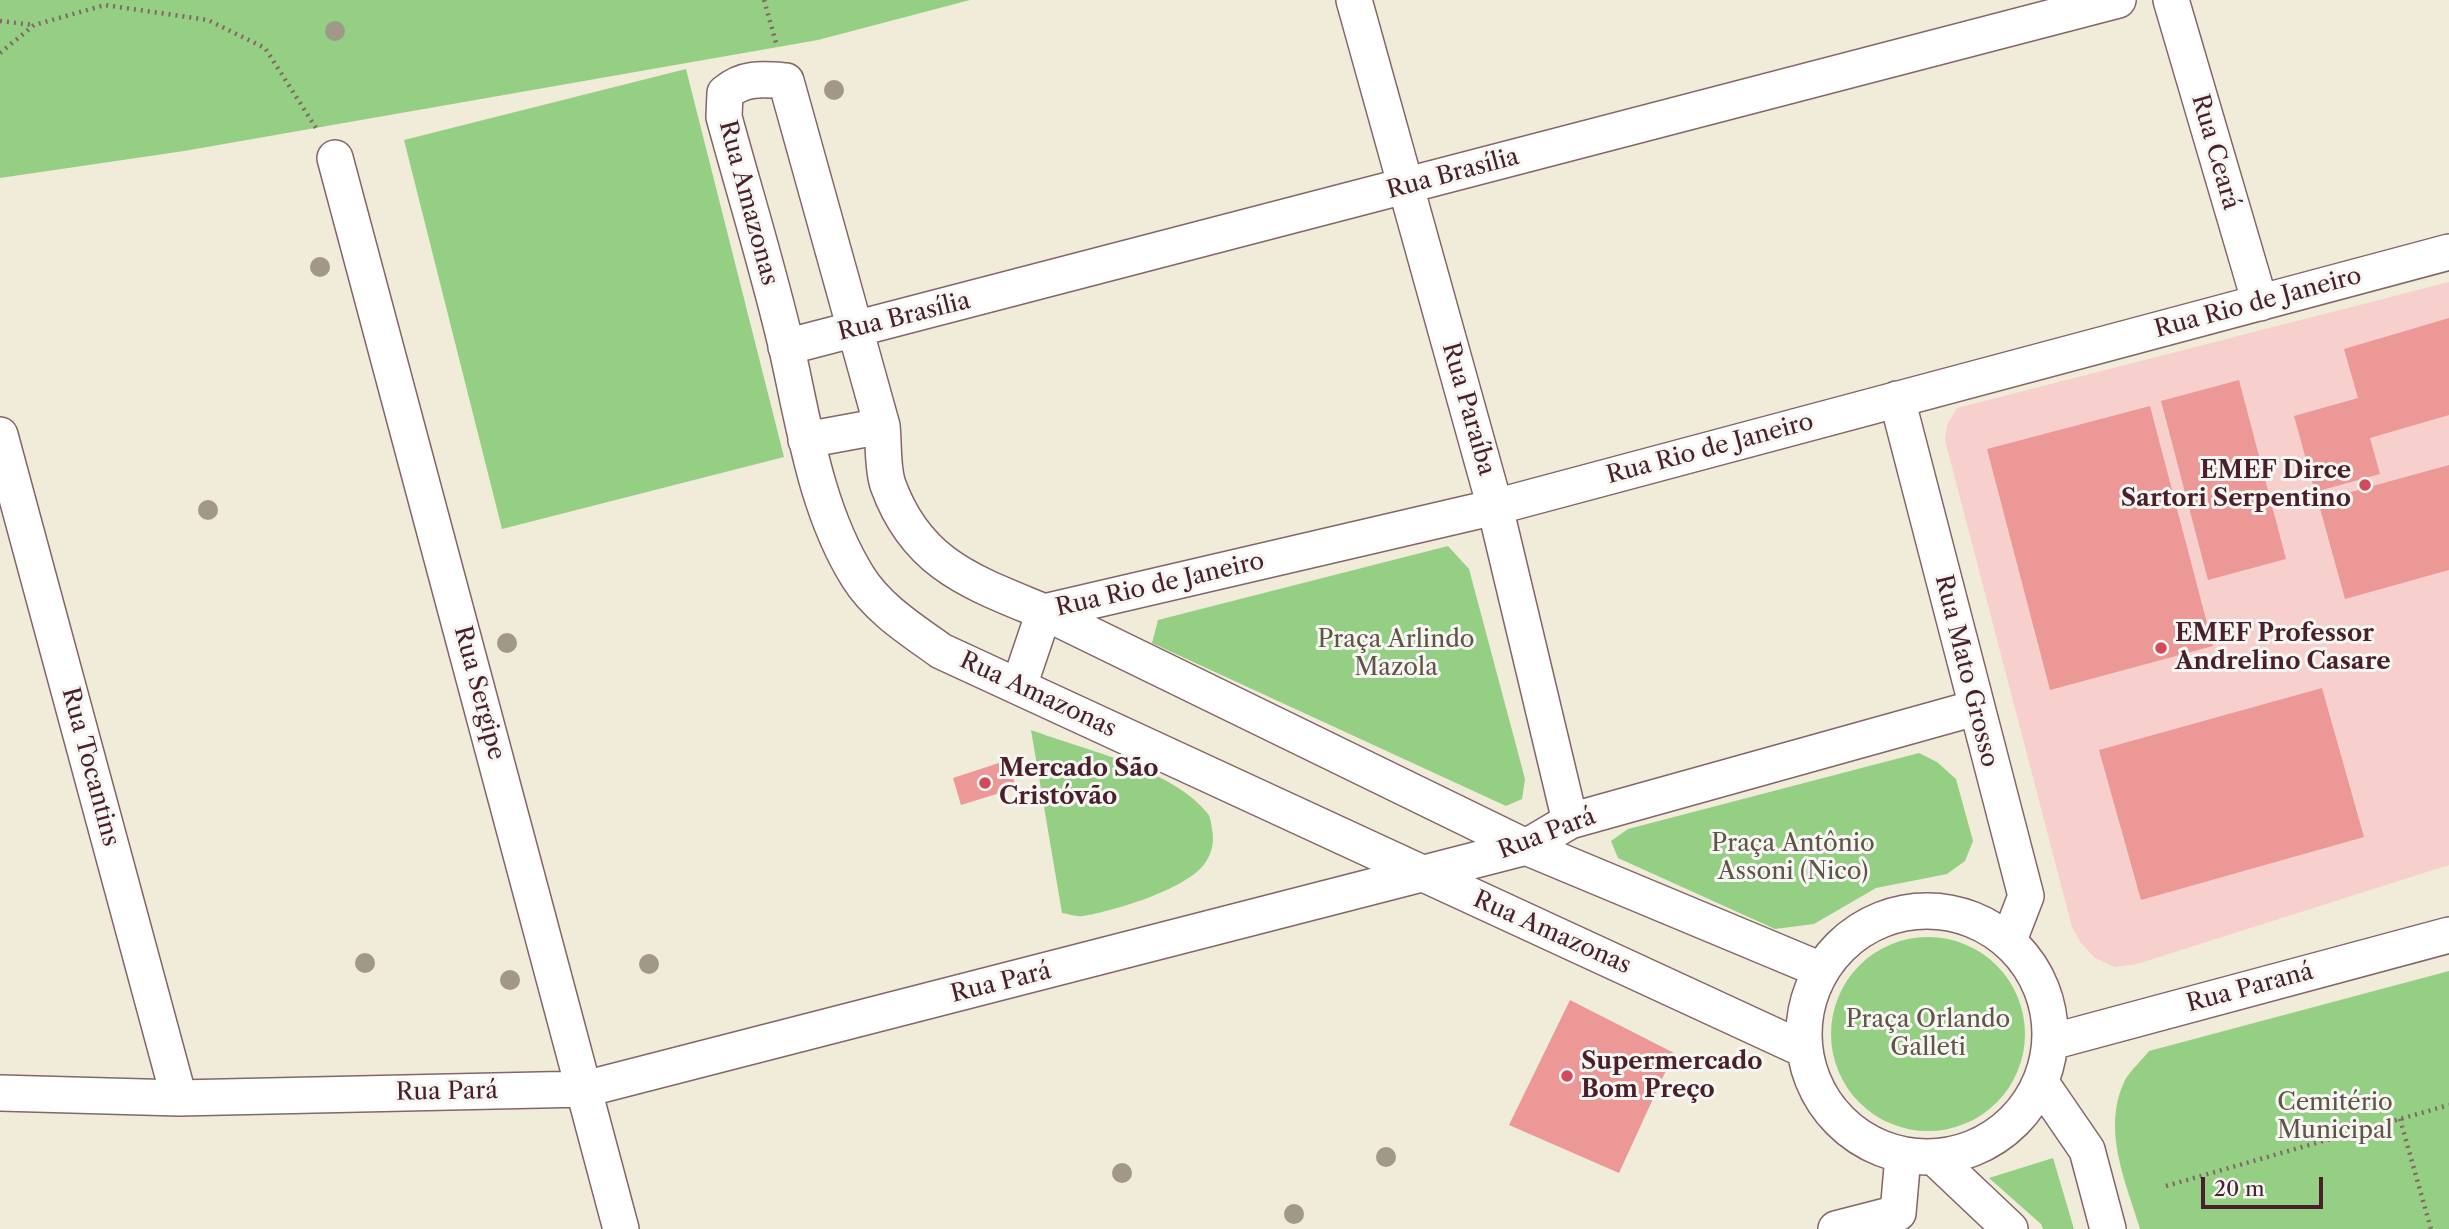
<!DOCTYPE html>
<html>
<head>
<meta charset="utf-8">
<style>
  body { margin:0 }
  #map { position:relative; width:2449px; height:1229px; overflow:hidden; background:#f1ebd9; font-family:"Libre Caslon Text",serif }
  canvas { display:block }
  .scale { position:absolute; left:2201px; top:1177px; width:122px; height:32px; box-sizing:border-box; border:4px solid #4a1f2b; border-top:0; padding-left:9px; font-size:21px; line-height:24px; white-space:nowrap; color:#4a1f2b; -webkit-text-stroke:5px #f6f6f2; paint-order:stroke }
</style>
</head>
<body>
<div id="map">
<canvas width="2449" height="1229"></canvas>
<div class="scale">20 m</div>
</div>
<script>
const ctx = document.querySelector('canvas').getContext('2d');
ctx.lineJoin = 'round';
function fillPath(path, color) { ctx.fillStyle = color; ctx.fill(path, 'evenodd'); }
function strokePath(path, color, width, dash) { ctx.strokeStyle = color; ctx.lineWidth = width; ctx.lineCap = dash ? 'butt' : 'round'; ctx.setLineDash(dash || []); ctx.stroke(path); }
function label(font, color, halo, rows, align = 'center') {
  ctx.font = font + ' "Libre Caslon Text",serif'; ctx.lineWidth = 6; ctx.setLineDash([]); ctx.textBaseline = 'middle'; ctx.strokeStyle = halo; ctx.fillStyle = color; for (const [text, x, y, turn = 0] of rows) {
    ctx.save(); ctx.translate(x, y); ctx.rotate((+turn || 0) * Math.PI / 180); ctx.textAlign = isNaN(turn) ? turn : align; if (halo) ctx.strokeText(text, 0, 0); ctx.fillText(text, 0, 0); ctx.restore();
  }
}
const built = new Path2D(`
  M2449 282V865L2137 964 2115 967 2095 958 2081 943 2072 927 1945 440 1947 425 1957 408Z`);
const green = new Path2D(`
  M0 0H970L818 40 184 151 0 178Z
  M686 69 784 457 502 529 404 140Z
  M1448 546 1469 569 1525 779 1522 799 1506 806 1152 643 1158 620Z
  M1031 730C1082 749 1175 770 1208 814 1211 818 1211 824 1212 829 1214 839 1213 850 1207 860 1192 888 1114 911 1083 916 1076 917 1069 914 1062 913Z
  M1919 753 1937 762 1956 779 1973 841 1965 861 1947 874 1876 888 1814 924 1775 929 1618 858 1611 841 1628 829Z
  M1831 1034a97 97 0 1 1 194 0a97 97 0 1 1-194 0Z
  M2449 971V1229H2140C2126 1182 2101 1129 2125 1080 2131 1070 2142 1060 2149 1051Z
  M2053 1158 2074 1229H2043L2041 1224 1989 1178Z`);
const building = new Path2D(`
  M2449 318V415L2370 438 2380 474 2315 492 2294 416 2358 398 2344 349Z
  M2239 380 2286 559 2208 580 2161 401Z
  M2150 406 2213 646 2050 690 1987 449Z
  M2449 465V570L2345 599 2318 501Z
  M2322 688 2364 837 2141 900 2099 750Z
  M1008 760 1016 788 961 805 953 778Z
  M1570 1000 1674 1053 1619 1173 1509 1125Z`);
const path = new Path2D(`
  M764 0 776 43
  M0 21 34 25
  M0 53 34 25 105 5 208 20 265 48 316 128
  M2400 1119 2431 1229
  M2166 1186 2449 1105`);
const street = new Path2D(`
  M1354 0 1495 507 1570 821
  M2171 0 2260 303
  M335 158 621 1229
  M786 347 2118 0
  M1897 399 2026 896 2009 940
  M0 435 179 1098
  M806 440 882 426
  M1019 686 1044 612 1495 507 2449 252
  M1804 1034a123 123 0 1 1 246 0a123 123 0 1 1-246 0Z
  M2051 1042 2449 935
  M1803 1049 941 651C912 630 878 609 858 577 816 510 804 425 787 349 769 271 745 194 724 117L725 93C744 77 762 79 786 81L882 426C884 444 882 467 888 485 917 565 972 582 1044 612L1526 847 1821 970
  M2041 1083 2087 1150 2108 1229
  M0 1093 179 1098 585 1089 1526 847 1570 821 1975 708
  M1935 1158 2010 1229
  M1836 1229 1898 1213 1903 1156`);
const trees = [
  [335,31],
  [834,90],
  [320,267],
  [208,510],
  [507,643],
  [365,963],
  [649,964],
  [510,980],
  [1386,1157],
  [1122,1173],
  [1294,1214]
];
const markers = [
  [2365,485,7,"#d1495b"],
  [2161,648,7,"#d1495b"],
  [985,783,7,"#d1495b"],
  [1567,1076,7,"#d1495b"]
];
const streetNames = [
  ["Rua Ceará",2215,152,74],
  ["Rua Brasília",1453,174,-15],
  ["Rua Amazonas",748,203,75],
  ["Rua Rio de Janeiro",2258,303,-15],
  ["Rua Brasília",904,317,-14],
  ["Rua Paraíba",1468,409,74],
  ["Rua Rio de Janeiro",1710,449,-15],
  ["Rua Rio de Janeiro",1160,585,-13],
  ["Rua Mato Grosso",1966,671,76],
  ["Rua Sergipe",479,693,75],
  ["Rua Amazonas",1038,695,25],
  ["Rua Tocantins",90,767,75],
  ["Rua Pará",1547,834,-21],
  ["Rua Amazonas",1552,933,24],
  ["Rua Pará",1001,983,-14],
  ["Rua Paraná",2250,988,-15],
  ["Rua Pará",447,1092,-1]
];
const poiNames = [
  ["EMEF Dirce",2351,471,"right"],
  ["Sartori Serpentino",2351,499,"right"],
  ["EMEF Professor",2175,634],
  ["Andrelino Casare",2175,662],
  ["Mercado São",999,769],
  ["Cristóvão",999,797],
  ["Supermercado",1581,1062],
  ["Bom Preço",1581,1090]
];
const parkNames = [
  ["Praça Arlindo",1396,640],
  ["Mazola",1396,668],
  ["Praça Antônio",1793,844],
  ["Assoni (Nico)",1793,872],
  ["Praça Orlando",1928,1020],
  ["Galleti",1928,1048],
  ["Cemitério",2335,1103],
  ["Municipal",2335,1131]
];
fillPath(built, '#f7d0ce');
fillPath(green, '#94cf84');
fillPath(building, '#ec9896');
strokePath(street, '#846668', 38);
strokePath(path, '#846668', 4.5, [2, 5]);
strokePath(street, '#fff', 35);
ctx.fillStyle = '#a19888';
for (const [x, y] of trees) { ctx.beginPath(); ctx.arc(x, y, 10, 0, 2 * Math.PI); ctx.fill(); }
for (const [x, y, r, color] of markers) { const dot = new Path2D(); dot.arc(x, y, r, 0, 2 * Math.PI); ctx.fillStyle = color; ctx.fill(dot); strokePath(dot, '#f6f6f2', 2.5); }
label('24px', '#4a1f2b', '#f6f6f2', streetNames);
label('bold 24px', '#4a1f2b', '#f6f6f2', poiNames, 'left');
label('24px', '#605446', '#f6f6f2', parkNames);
</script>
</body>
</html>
